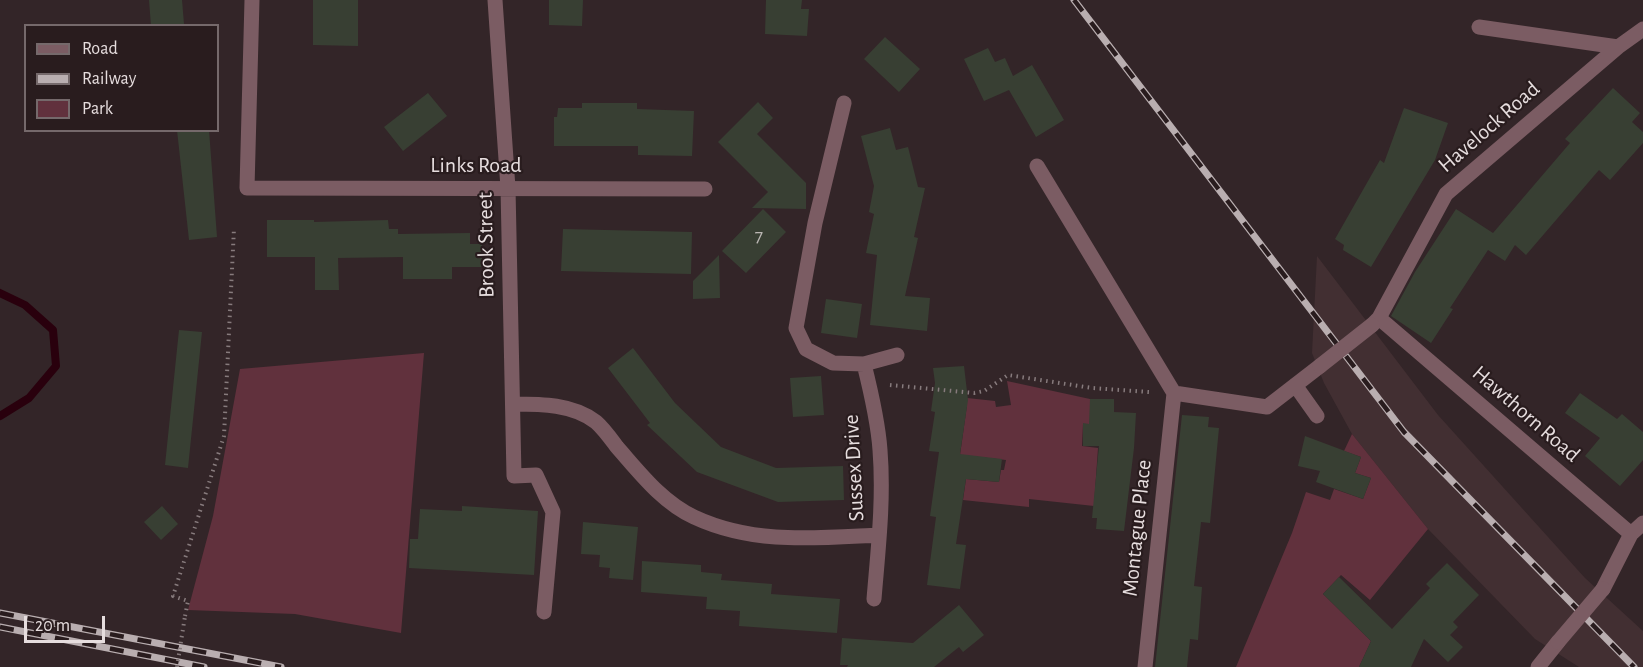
<!DOCTYPE html>
<html>
<head>
<meta charset="utf-8">
<style>
  body { margin:0 }
  #map { position:relative; width:1643px; height:667px; overflow:hidden; background:#332528; font-family:"Alegreya Sans",sans-serif }
  canvas { display:block }
  .legend { position:absolute; left:24px; top:24px; width:195px; height:108px; box-sizing:border-box; background:#291c1e; border:2px solid #75696b; margin:0; padding:8px 10px; list-style:none; font-size:18px; color:#e6ddde }
  .legend li { display:flex; align-items:center; gap:12px; height:30px }
  .legend b { width:30px; border:2px solid #75696b }
  .scale { position:absolute; left:24px; top:616px; width:81px; height:27px; box-sizing:border-box; border:3px solid #e6ddde; border-top:0; padding-left:8px; font-size:18px; line-height:21px; white-space:nowrap; color:#e6ddde; -webkit-text-stroke:4px #291c1e; paint-order:stroke }
</style>
</head>
<body>
<div id="map">
<canvas width="1643" height="667"></canvas>
<ul class="legend">
<li><b style="height:8px;background:#7b5c63"></b>Road</li>
<li><b style="height:8px;background:#b9aeb0"></b>Railway</li>
<li><b style="height:16px;background:#61313d"></b>Park</li>
</ul>
<div class="scale">20 m</div>
</div>
<script>
const ctx = document.querySelector('canvas').getContext('2d');
ctx.lineJoin = 'round';
function fillPath(path, color) { ctx.fillStyle = color; ctx.fill(path, 'evenodd'); }
function strokePath(path, color, width, dash) { ctx.strokeStyle = color; ctx.lineWidth = width; ctx.lineCap = dash ? 'butt' : 'round'; ctx.setLineDash(dash || []); ctx.stroke(path); }
function label(font, color, halo, rows, align = 'center') {
  ctx.font = font + ' "Alegreya Sans",sans-serif'; ctx.lineWidth = 4.5; ctx.setLineDash([]); ctx.textBaseline = 'middle'; ctx.strokeStyle = halo; ctx.fillStyle = color; for (const [text, x, y, turn = 0] of rows) {
    ctx.save(); ctx.translate(x, y); ctx.rotate((+turn || 0) * Math.PI / 180); ctx.textAlign = isNaN(turn) ? turn : align; if (halo) ctx.strokeText(text, 0, 0); ctx.fillText(text, 0, 0); ctx.restore();
  }
}
const built = new Path2D(`
  M1317 256 1438 415 1585 578 1643 631V667H1579L1535 639 1428 529 1352 434 1324 383 1312 353Z`);
const green = new Path2D(`
  M424 353 401 633 295 614 188 610 213 516 240 369Z
  M1007 381 1090 399V409L1104 424H1083L1082 446 1098 448 1094 506 1029 499V507L963 500 966 479 999 482 1001 470H1004L1006 460 960 455 967 405 958 397 995 401 996 407 1011 405Z
  M1352 434 1428 529 1370 600 1341 575 1323 594 1371 641 1359 667H1236L1292 533 1306 492 1330 500 1334 489 1363 499 1371 478 1355 473 1361 457 1344 451Z`);
const stream = new Path2D(`
  M0 293 25 305 53 330 56 366 29 398 0 416`);
const building = new Path2D(`
  M149 0H182L184 24 151 26Z
  M313 0H358V46L313 45Z
  M549 0H583L582 26 549 25Z
  M766 0H802L801 9H809L807 36 765 34Z
  M885 37 920 69 899 92 864 59Z
  M988 48 995 62 1005 58 1013 76 1032 65 1064 120 1036 137 1009 90 984 101 964 59Z
  M1613 88 1640 113 1632 122 1643 132V143L1610 180 1599 170 1526 255 1515 245 1505 261 1488 250 1450 308 1453 309 1431 343 1391 316 1415 272 1456 209 1493 233 1570 143 1565 139Z
  M428 93 447 116 403 151 384 127Z
  M758 102 773 118 757 134 806 183V209L752 208 768 192 718 142Z
  M582 103H637V109L694 111 692 156 638 155V146H554V117H557L558 108H582Z
  M1404 108 1448 123 1435 160 1371 267 1343 250 1344 245 1335 239 1380 160 1384 163Z
  M890 128 896 150 908 147 918 187 925 188 914 237 918 238 905 296 930 298 927 331 870 325 877 255 866 253 874 214 869 212 874 186 861 136Z
  M177 130H209L217 237 189 240Z
  M763 209 786 232 746 273 722 251Z
  M267 220H314V222L388 220 389 229H398V234L470 233V244H482V267H452V279H403V257L338 258 339 290H315V257H267Z
  M563 229 692 232 691 274 561 271Z
  M719 255 720 298 693 299V281Z
  M826 299 862 304 857 338 821 333Z
  M179 330 202 332 188 468 165 465Z
  M633 348 675 403 721 447 776 468 843 466 844 500 778 502 697 472 647 425 650 423 608 368Z
  M964 366 968 400 960 454 1002 459 999 482 966 479 956 544 966 545 960 589 927 585 936 517 930 516 939 452 929 451 935 412 931 411 935 383 933 368Z
  M821 376 824 415 793 417 790 378Z
  M1580 393 1617 419 1622 414 1643 432V460L1620 486 1585 456 1600 438 1565 413Z
  M1090 399H1114V412L1136 413 1134 448 1124 531 1096 529 1097 518H1092L1099 446H1083V423L1089 424Z
  M1182 415 1209 417 1208 427 1219 428 1210 523 1201 522 1194 586 1202 587 1198 640 1190 639 1187 667H1155Z
  M1305 436 1361 457 1355 473 1371 478 1363 499 1316 482 1320 471 1298 466Z
  M162 506 178 524 161 540 144 522Z
  M462 506 538 511 534 575 409 568 410 539H418L420 509 462 511Z
  M583 522 638 527 633 580 609 578 610 568 599 567 600 555 581 554Z
  M642 561 701 565V572L722 574 721 580 772 584 771 594 840 599 837 633 739 626 740 611 706 609 707 597 641 592Z
  M1447 563 1479 595 1453 622 1458 627 1450 635 1463 647 1448 662 1424 639 1411 667H1359L1371 641 1323 594 1339 577 1392 629 1430 588 1426 584Z
  M959 605 984 635 963 652 959 647 934 667H847L848 665H840L842 638 913 643Z`);
const path = new Path2D(`
  M890 385 974 393 984 391 1008 375 1092 388 1149 392
  M185 616 188 601 173 596 224 436 234 228`);
const minor = new Path2D(`
  M252 0 247 188 705 189
  M495 0 508 188 514 476 536 475 553 512 544 612
  M1479 27 1618 47
  M844 103 815 223 796 328 806 349 833 363 864 364 897 355
  M1037 166 1174 393 1267 407 1320 366
  M1379 318 1631 534 1643 523
  M1372 325 1379 318 1446 194 1618 47 1643 29
  M864 364C871 392 878 421 880 450 884 500 878 550 874 599
  M1295 385 1317 416
  M513 404C541 404 573 404 596 422 604 429 611 439 617 447 640 473 662 502 694 517 754 545 816 538 879 535
  M1603 589 1631 534
  M1145 667 1174 393
  M1538 667 1558 642`);
const rail = new Path2D(`
  M1074 0 1404 432 1634 667
  M0 613 281 667
  M0 627 204 667`);
const pathBridge = new Path2D(`
  M177 667 185 616`);
const minorBridge = new Path2D(`
  M1320 366 1372 325
  M1558 642 1603 589`);
const numberNames = [
  ["7",759,236]
];
const streetNames = [
  ["Havelock Road",1489,127,-41],
  ["Links Road",476,165],
  ["Brook Street",486,245,-91],
  ["Hawthorn Road",1526,414,41],
  ["Sussex Drive",854,468,-93],
  ["Montague Place",1137,528,-84]
];
fillPath(built, '#422f32');
fillPath(green, '#61313d');
strokePath(stream, '#29000d', 8);
fillPath(building, '#383f33');
strokePath(path, '#877b7d', 4, [1.5, 4.5]);
strokePath(minor, '#7b5c63', 15);
strokePath(rail, '#b9aeb0', 7);
strokePath(rail, '#291c1e', 4.5, [14]);
strokePath(pathBridge, '#877b7d', 4, [1.5, 4.5]);
strokePath(minorBridge, '#7b5c63', 15);
label('20px', '#bab6b3', null, numberNames);
label('22px', '#e6ddde', '#291c1e', streetNames);
</script>
</body>
</html>
